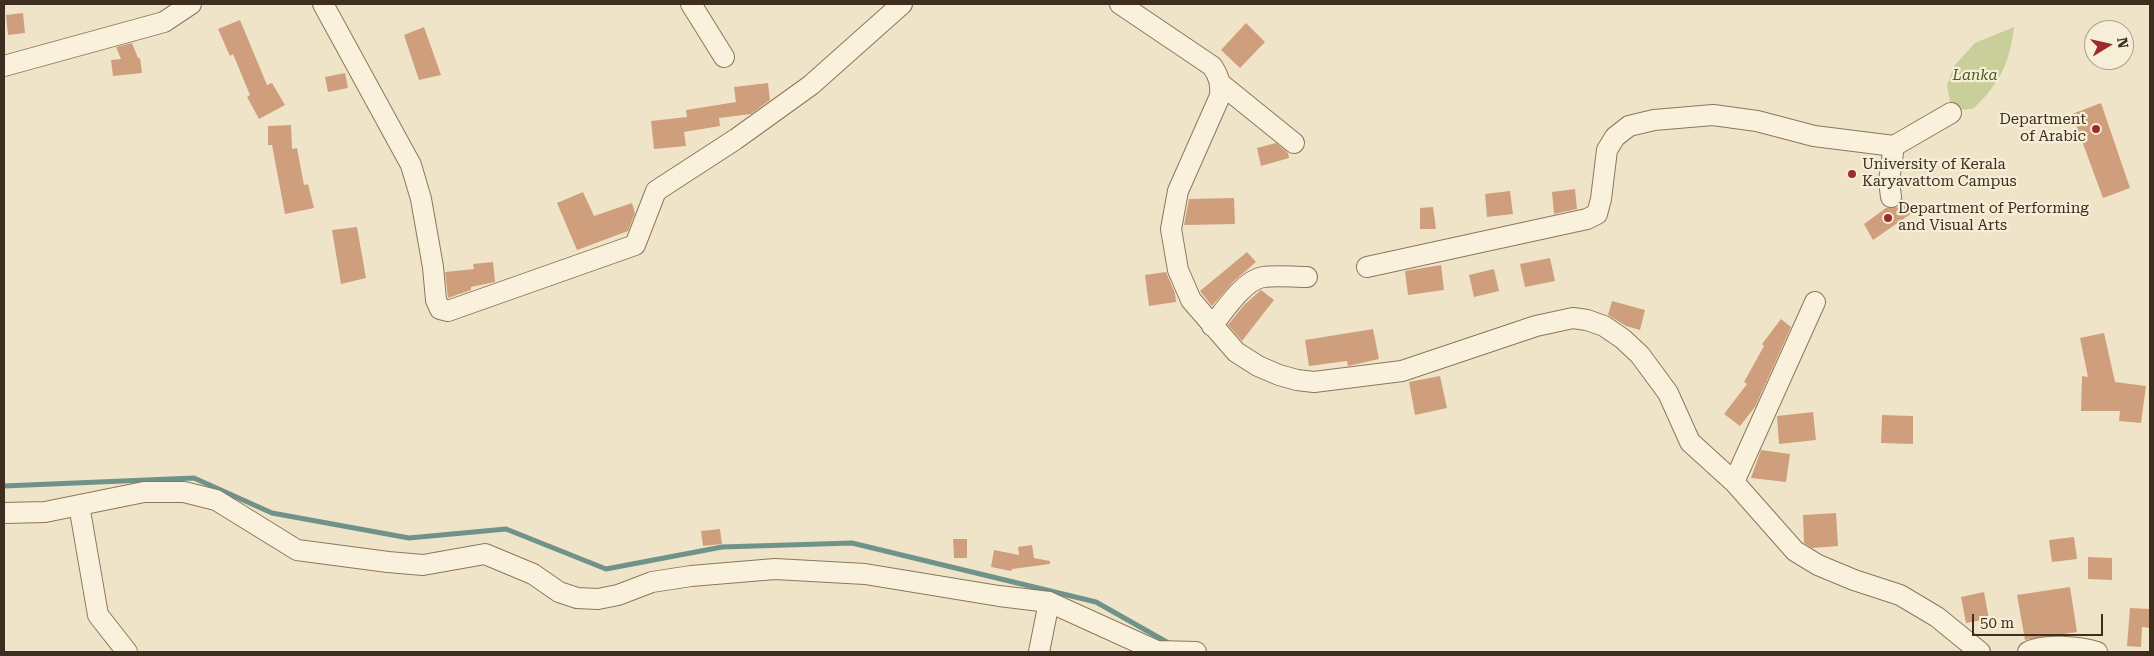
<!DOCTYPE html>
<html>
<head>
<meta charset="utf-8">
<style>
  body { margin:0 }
  #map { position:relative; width:2154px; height:656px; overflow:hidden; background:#f0e4c8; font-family:"Roboto Serif",serif }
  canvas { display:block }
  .frame { position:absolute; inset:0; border:5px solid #3d2e20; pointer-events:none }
  .north { position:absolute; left:2084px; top:20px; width:50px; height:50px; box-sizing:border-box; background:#f7eed8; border:1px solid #ada18e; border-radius:50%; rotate:81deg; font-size:14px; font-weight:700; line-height:20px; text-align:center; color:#3d2e20 }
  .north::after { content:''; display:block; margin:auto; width:18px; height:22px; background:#9e2a2b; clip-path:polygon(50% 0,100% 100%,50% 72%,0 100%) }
  .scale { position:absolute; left:1972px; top:614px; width:131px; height:22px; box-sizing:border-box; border:2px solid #3d2e20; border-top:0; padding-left:6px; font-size:15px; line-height:18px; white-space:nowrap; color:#3d2e20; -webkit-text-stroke:4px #f7eed8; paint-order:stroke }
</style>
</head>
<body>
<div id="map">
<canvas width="2154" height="656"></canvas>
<div class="frame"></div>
<div class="north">N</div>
<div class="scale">50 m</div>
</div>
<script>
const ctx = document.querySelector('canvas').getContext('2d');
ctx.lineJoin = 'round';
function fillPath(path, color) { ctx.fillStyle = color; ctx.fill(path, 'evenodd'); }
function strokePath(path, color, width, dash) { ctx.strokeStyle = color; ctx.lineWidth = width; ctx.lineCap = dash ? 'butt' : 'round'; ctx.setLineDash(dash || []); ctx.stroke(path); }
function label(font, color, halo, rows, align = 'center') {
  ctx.font = font + ' "Roboto Serif",serif'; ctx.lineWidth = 4.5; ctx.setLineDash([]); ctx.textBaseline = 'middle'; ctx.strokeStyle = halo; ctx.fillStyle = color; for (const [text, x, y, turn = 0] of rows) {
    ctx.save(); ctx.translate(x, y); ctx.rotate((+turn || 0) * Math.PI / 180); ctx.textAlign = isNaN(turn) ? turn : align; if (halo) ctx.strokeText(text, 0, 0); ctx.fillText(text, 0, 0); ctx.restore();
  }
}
const green = new Path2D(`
  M2014 27C2010 63 1999 84 1973 109L1955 110 1950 101 1947 85 1954 66 1975 43Z`);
const stream = new Path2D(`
  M4 486 194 478 272 513 409 538 506 529 606 569 722 547 852 543 1096 602 1172 645`);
const building = new Path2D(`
  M23 13 25 33 8 35 6 15Z
  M240 20 267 85 272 83 285 105 259 119 247 97 250 95 233 54 230 56 218 29Z
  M1246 23 1265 42 1240 68 1221 50Z
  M424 27 441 75 419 80 404 35Z
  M132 43 138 58H140L142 73 113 76 111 60 121 59 116 47Z
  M345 73 348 88 328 92 325 77Z
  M768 83 770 100 751 114 719 118 720 126 684 132 686 146 654 149 651 121 687 117 686 110 736 102 734 87Z
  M2101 103 2130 188 2103 198 2072 114Z
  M291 125 292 149 297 148 304 185 308 184 314 208 285 214 272 145H268V126Z
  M1276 143 1288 153 1289 158 1261 166 1257 148Z
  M1575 189 1577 209 1554 214 1552 192Z
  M1510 191 1513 214 1487 217 1485 194Z
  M583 192 594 216 632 203 635 213 628 231 577 250 557 203Z
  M1234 198 1235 224 1184 225 1189 199Z
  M1902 198 1912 213 1873 240 1864 224 1886 208 1898 207Z
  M1433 207 1436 229H1420V208Z
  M357 227 366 278 341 284 332 230Z
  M1247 252 1256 262 1233 282 1212 306 1200 291Z
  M1550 258 1555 281 1525 287 1520 264Z
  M493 262 495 282 471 287V290L448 298 445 272 474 269 473 264Z
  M1441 265 1444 290 1408 295 1405 271Z
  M1494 269 1499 291 1474 297 1469 275Z
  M1166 272 1175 293 1176 302 1149 306 1145 275Z
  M1261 290 1274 300 1242 341 1228 325 1244 305Z
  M1612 301 1645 310 1640 330 1626 326 1608 315Z
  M1781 319 1791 327 1755 407 1740 426 1724 414 1747 384 1744 382 1764 346 1762 344Z
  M1373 329 1379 359 1348 366 1347 361 1309 366 1305 340Z
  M2104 333 2115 382 2146 386 2141 423 2119 421 2120 411H2081L2082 376 2088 377 2080 338Z
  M1440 376 1447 408 1415 415 1409 382Z
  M1813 412 1816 440 1779 444 1777 416Z
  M1882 415 1913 416V444L1881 443Z
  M1761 450 1790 454 1786 482 1751 478Z
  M1836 513 1838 546 1812 548 1804 543 1803 515Z
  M720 529 722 544 703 546 701 531Z
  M2074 537 2077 559 2052 562 2049 540Z
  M953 539H967V558H954Z
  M1032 545 1034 558 1050 561V564L1012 569 1011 571 991 567 994 550 1019 555 1018 547Z
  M2088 557 2112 558V580L2088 579Z
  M2070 587 2077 632 2025 640 2017 595Z
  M1984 592 1989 619 1966 623 1961 597Z
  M2130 608 2150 609V628L2142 627 2141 647 2127 646Z`);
const minor = new Path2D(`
  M323 4 411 165 421 199 433 267 436 300 440 309 448 311 635 245 656 191 736 139 811 85 902 4
  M691 4 724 57
  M1120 4 1212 66C1219 76 1221 84 1220 96L1178 191 1171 229 1178 270 1191 300 1236 352 1258 366 1279 375 1297 380 1314 382 1402 371 1536 326 1573 318 1587 320 1604 326 1623 339 1640 355 1668 393 1690 442 1734 482 1795 551 1818 565 1854 580 1900 595 1937 617 1980 652
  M4 66 164 22 191 4
  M1221 84 1294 143
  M1891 197 1889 181 1894 146
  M1367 267 1587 219 1597 214 1601 199 1607 150 1615 137 1629 126 1654 120 1713 115 1757 121 1814 136 1894 146 1951 113
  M1212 326C1224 311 1244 280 1263 277 1277 275 1293 277 1307 277
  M1734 482 1815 302
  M79 505 98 615 127 652
  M4 513 45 512 144 492H184L216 500 297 550 388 562 423 565 485 554 533 574 559 592 577 598 598 599 618 595 652 582 691 576 775 569 865 574 999 596 1049 602 1157 651 1196 652
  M1039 652 1049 602
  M2028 652C2043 643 2081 647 2097 652`);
const markers = [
  [2096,129,5,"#9e2a2b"],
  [1852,174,5,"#9e2a2b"],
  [1888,218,5,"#9e2a2b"]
];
const parkNames = [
  ["Lanka",1975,76]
];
const poiNames = [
  ["Department",2086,120,"right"],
  ["of Arabic",2086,137,"right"],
  ["University of Kerala",1862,165],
  ["Karyavattom Campus",1862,182],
  ["Department of Performing",1898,209],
  ["and Visual Arts",1898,226]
];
fillPath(green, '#c9cf9b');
strokePath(stream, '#6f938a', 5);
fillPath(building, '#cf9f7d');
strokePath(minor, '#8d765c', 22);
strokePath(minor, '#faf1dc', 20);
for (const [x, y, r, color] of markers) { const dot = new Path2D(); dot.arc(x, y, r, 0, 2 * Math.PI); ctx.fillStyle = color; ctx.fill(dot); strokePath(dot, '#f7eed8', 2); }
label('italic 15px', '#4d5a26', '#f7eed8', parkNames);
label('15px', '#3d2e20', '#f7eed8', poiNames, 'left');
</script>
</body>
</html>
